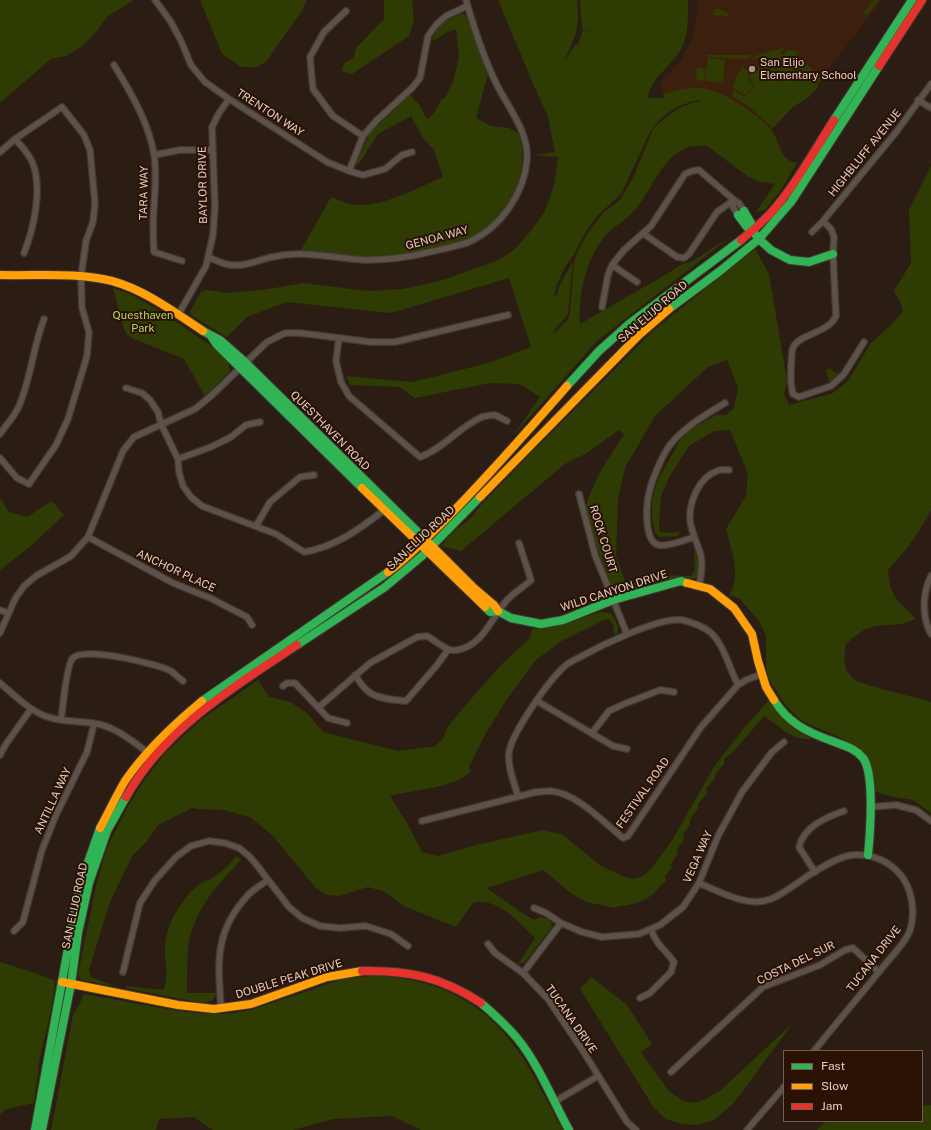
<!DOCTYPE html>
<html>
<head>
<meta charset="utf-8">
<style>
  body { margin:0 }
  #map { position:relative; width:931px; height:1130px; overflow:hidden; background:#2b1d14; font-family:"Public Sans",sans-serif }
  canvas { display:block }
  .legend { position:absolute; left:783px; top:1050px; width:140px; height:72px; box-sizing:border-box; background:#2a1103; border:1px solid #735d51; margin:0; padding:5px 7px; list-style:none; font-size:12px; color:#e1cfc5 }
  .legend li { display:flex; align-items:center; gap:8px; height:20px }
  .legend b { width:20px; border:1px solid #735d51 }
</style>
</head>
<body>
<div id="map">
<canvas width="931" height="1130"></canvas>
<ul class="legend">
<li><b style="height:5px;background:#30b455"></b>Fast</li>
<li><b style="height:5px;background:#ff9f0a"></b>Slow</li>
<li><b style="height:5px;background:#e5322d"></b>Jam</li>
</ul>
</div>
<script>
const ctx = document.querySelector('canvas').getContext('2d');
ctx.lineJoin = 'round';
function fillPath(path, color) { ctx.fillStyle = color; ctx.fill(path, 'evenodd'); }
function strokePath(path, color, width, dash) { ctx.strokeStyle = color; ctx.lineWidth = width; ctx.lineCap = dash ? 'butt' : 'round'; ctx.setLineDash(dash || []); ctx.stroke(path); }
function label(font, color, halo, rows, align = 'center') {
  ctx.font = font + ' "Public Sans",sans-serif'; ctx.lineWidth = 4; ctx.setLineDash([]); ctx.textBaseline = 'middle'; ctx.strokeStyle = halo; ctx.fillStyle = color; for (const [text, x, y, turn = 0] of rows) {
    ctx.save(); ctx.translate(x, y); ctx.rotate((+turn || 0) * Math.PI / 180); ctx.textAlign = isNaN(turn) ? turn : align; if (halo) ctx.strokeText(text, 0, 0); ctx.fillText(text, 0, 0); ctx.restore();
  }
}
const built = new Path2D(`
  M698 0H882L805 100 795 104 772 130 750 111 731 98 710 90 691 88 663 94 660 83 679 63 692 41 696 18Z`);
const green = new Path2D(`
  M0 0H134L107 17 97 31 82 46 66 56 51 59 0 103Z
  M200 0H307L301 12 266 62 257 67H241L222 54Z
  M384 0H412L414 20 409 36 352 74 341 71 345 63 354 57 356 48 384 19Z
  M498 0H577L578 19 576 33 565 60 576 44 578 45 583 29 601 34 582 28 580 0H688C688 17 689 34 681 49 673 65 649 79 648 98H664L663 94C672 92 681 89 690 88 714 86 739 102 756 116 761 121 769 125 772 131 780 142 779 160 797 163L781 190 765 210 756 212 775 184 760 182 747 176 706 145C699 147 693 145 686 148 661 157 650 195 632 213 625 221 614 226 606 235 586 258 578 294 580 324L670 272 682 264 691 262 733 235 597 341 513 436 540 397 520 384 490 383 415 398 400 387 350 385 346 376 413 382 488 363 531 347 509 278 391 313 286 302 247 317 227 337 191 315 190 311 201 292 207 290 226 293 263 290 303 283 368 291 403 289 443 280 499 260 515 249 529 233 544 213 554 186 558 157 533 155 555 152 548 117 534 86ZM697 100 703 102H695L679 108 665 118 653 129 633 178 620 200 603 213 588 233 578 250 574 262 570 313 568 320 554 333 555 329 568 314 573 261 559 287 557 295 554 296 557 284 565 267 574 254 584 235 595 218 621 194 649 134C662 114 675 106 697 100Z
  M874 0H879L867 15 862 14Z
  M717 8 728 13V16L713 15V13Z
  M460 14H464L468 16 488 74 476 118 491 126 509 128 519 134C525 153 523 170 516 188 508 210 489 230 467 239 456 244 445 246 434 248 413 254 392 257 371 257 348 257 323 253 301 250L331 197C339 200 349 205 358 205 385 206 417 188 443 177L434 150 423 138 411 116 378 134 358 165H355L370 133 410 95 418 103 427 119 433 115 441 100 445 98 453 82 459 57 456 29 446 33 431 42C436 27 446 20 460 14Z
  M785 47 783 50 780 52 784 55 787 50 797 51 796 55 819 76 822 73 825 75 817 85 818 87 809 97 793 107 773 128 747 105 732 96 733 90 745 97 755 86 750 80V75L768 64 764 56 753 59 752 58C759 53 775 51 785 47Z
  M707 55H750L746 60 745 59 707 57Z
  M708 58 725 60 723 83 705 81Z
  M743 67 748 71 749 81 754 86 745 95 733 88 736 76Z
  M697 68 706 69 704 81 696 80Z
  M931 166V510C918 535 907 549 888 570L890 586 896 599 916 619 902 624 875 626 864 630 855 636 846 644 844 657 846 670 854 680 868 685 931 702V813L913 800 889 796 874 791 872 772 853 745 841 738 802 721 786 706 769 679 766 668V636L762 627 758 620 740 599 729 595C742 577 731 549 726 529L746 496 748 474 730 430 714 431 689 446 669 477 661 496 659 524 660 532 671 533 679 532 678 536 659 537 655 533 652 518V502L655 489 660 476 680 440 690 430 716 415H726L734 408 738 388 727 360 708 367 655 416 625 468 618 498 616 556 626 584 663 575 691 576 695 571 694 549C697 557 704 571 696 578 692 581 678 579 672 579 655 581 638 589 622 595L617 594 613 591 597 547 586 507 589 496 600 472 624 434 619 430 587 453 565 464 461 551 441 546 452 533 472 517 479 507 530 454 654 330 755 249 769 274 787 381 784 394 789 405 833 393 848 381 871 343 891 325 903 311 900 301 894 291 911 263 909 210Z
  M113 288 130 294 162 312 214 348 228 363 230 371 205 396 184 359 132 338 127 335 124 329Z
  M830 368 834 372 839 374 829 382 826 370Z
  M1 499 9 512 27 517 52 501 64 515 30 547 0 570V500Z
  M601 612 610 613C615 618 620 628 617 634L615 636 613 629 614 627 610 620 606 619 561 641 535 661 507 699 483 738 469 767 471 771C454 789 414 789 390 796L407 823 422 852 438 856 476 845 543 830 563 835 601 866 622 876 633 879 643 876 652 868 671 842 714 767 744 728 769 700C781 717 793 729 812 739 792 741 780 726 764 716L735 750 724 759V764L715 774V778L706 789 707 793 698 804V809L690 819V825L683 834 684 839 677 850 678 853 671 864 672 867 665 876 666 881C661 884 658 888 655 892 650 898 639 902 632 904 626 906 620 905 614 908 602 904 592 905 581 899 568 893 555 879 543 870L487 888 525 915 534 920 541 917 548 919 551 923 552 927 524 963 518 964 535 938C518 922 498 897 473 903L456 927 404 906 383 891 368 887 339 896 327 895 316 888 273 836 250 817 224 810 197 809 192 808 158 825 147 841 132 856 110 902 89 970 91 977 114 986 81 980 78 974 96 886 106 850 127 808 145 779 167 751 202 719 258 680 269 697 290 702 307 713 323 732 398 751 436 746 444 737 447 728 464 707 501 665 530 638 532 629 557 626Z
  M236 856 241 860C216 886 192 912 188 949 187 964 187 979 187 993H216C214 1001 210 1002 202 1003L125 988V986L163 990C170 978 164 961 165 947 165 936 170 922 176 912 182 902 192 888 203 882 205 880 209 881 211 879 219 874 231 864 236 856Z
  M0 962 38 974 55 981 52 1007 40 1057 34 1103 6 1109 0 1114Z
  M369 976C431 976 482 999 518 1051 535 1075 548 1104 563 1130H421L392 1116 333 1119 293 1130H213L194 1117 159 1119 156 1130H51L73 1015 81 1001 84 994C106 998 128 1002 150 1006 184 1012 217 1018 251 1010L343 979Z
  M591 977 627 1005 652 1044 641 1052 669 1091 683 1101 694 1103 706 1099 722 1089 793 1023 733 1104 714 1120 697 1125 682 1124 666 1119 654 1108 580 989Z
  M931 1105V1130H817L826 1121H922V1106Z`);
const street = new Path2D(`
  M155 0 171 22 181 41 191 65 205 82 229 99 327 162 349 171 363 175 385 169 402 155 412 152
  M346 11 324 32 310 57 313 89 333 116 363 136
  M114 65C131 93 148 121 154 154 157 172 155 189 154 206 153 221 153 237 154 252L182 261
  M918 100 931 108
  M15 139C20 144 25 150 29 156 45 181 34 228 24 253
  M0 152 15 139 62 107 84 135 90 150 95 204 93 222 86 241 81 277 82 308 89 332 87 356 68 419 56 445 29 484 17 478 0 458
  M154 155 180 150H213
  M349 171 363 136 377 120 412 88 420 78 428 36 436 25 446 16 467 6
  M823 221 831 229 834 237 833 254 836 316C829 333 798 334 793 348 791 353 792 360 791 366 791 376 790 384 793 394L799 397 831 386 844 374 864 342
  M812 232 823 221 897 131 931 84
  M644 234 677 257 684 258 689 254 717 212 734 200
  M208 257C215 260 222 264 231 265 245 267 258 260 272 257 281 255 290 254 299 254 321 254 343 259 365 260 388 260 411 257 434 251 446 248 460 246 471 241 502 226 524 193 527 160 529 132 509 109 497 85 484 59 474 28 466 0
  M612 265 637 282
  M602 307 608 275 612 265 624 250 651 226 685 174 692 171 699 170 734 200 739 203 744 211 738 215 733 207 734 200
  M178 315 206 266 213 235 215 207 212 127 219 113 229 99
  M339 338 336 361 341 382 349 396 420 457C443 449 460 426 482 417 486 416 491 415 495 415L507 421
  M126 388 142 393 150 400 158 412 161 424 178 459 179 472 183 486 191 497 202 506 276 534 304 552C335 547 360 529 384 510
  M0 434C6 425 15 416 19 406 31 378 33 347 44 319
  M178 459 211 447 231 437 246 425 260 422
  M579 494 595 555 627 634
  M256 526 270 502 300 477 314 475
  M88 537 173 583 210 598 247 617 252 625
  M694 537C685 540 668 547 659 545 644 543 646 504 649 493 652 479 662 456 670 445 684 427 705 415 725 403
  M931 576C922 594 922 617 931 634
  M699 586C701 576 703 566 701 556 698 544 691 532 690 520 689 502 699 477 717 471 720 469 725 470 729 470
  M0 610 8 613
  M0 633 15 599 24 586 36 576 71 556 88 537 123 451 134 437 195 409 211 396 267 342 285 333H300L371 342H395L508 315
  M355 675C359 681 363 688 369 692 378 699 395 700 406 701L437 665 448 650
  M0 683C14 695 28 709 45 716 60 722 77 721 93 723 114 726 131 740 147 752
  M283 686 287 683H295L328 718 347 723
  M537 701 613 746 627 749
  M319 707 370 663 417 637 427 636C434 640 441 646 448 649 451 651 454 650 457 650 483 646 492 617 507 600 513 593 524 587 531 580L519 543
  M61 720C63 707 66 668 72 659 81 645 157 664 171 671 175 674 179 678 183 681
  M592 733 609 711 624 704 660 690 674 692
  M0 755 6 744 31 709
  M518 796C514 783 507 765 509 752 513 731 549 680 565 666 569 662 575 660 580 657 602 645 659 617 682 620 691 622 702 626 710 632 724 644 729 668 738 685
  M870 807 896 805 916 810 931 821
  M422 821 536 792C541 792 546 791 551 791 578 794 603 822 623 838L628 836 701 727 738 685 746 680 762 674
  M815 872 799 847C804 826 827 817 844 811
  M699 883C720 892 748 908 771 899 784 894 797 883 809 875 821 868 834 859 847 856 865 852 884 858 897 871 912 885 916 912 910 930 907 940 894 954 887 962 863 992 838 1021 814 1051
  M534 908 546 913 561 923 582 932 602 937 639 934 660 925 683 907 699 883 718 836 742 792 772 752 784 742
  M14 931 23 922 42 850 56 815 87 752 94 724
  M488 944 495 953 523 973 548 999 583 1051 627 1122 636 1130
  M123 972 140 903 155 880 176 857 191 846 209 841 225 843 239 848 249 856 256 864 289 907 302 918 320 926 340 928 366 926 391 934 408 946
  M523 973 561 923
  M640 998 650 993 671 972 674 962C665 949 656 945 651 929
  M221 1008C218 962 214 932 248 895 254 889 261 885 268 880
  M671 1072 763 987 820 965 845 950 853 948 879 972
  M554 1102 598 1076
  M747 1130 784 1087`);
const fast = new Path2D(`
  M834 120 912 0
  M744 211 751 223 752 230 759 239 771 250 790 260 809 262 833 254
  M738 215 747 227 752 230
  M669 309 720 271 759 239 791 202 879 66
  M203 331 220 340 245 362 430 544
  M211 336 217 345 362 488
  M567 386 599 351 629 324 741 240
  M485 607 490 612 498 611 511 618 541 624 563 620 613 600 681 581 687 583
  M297 645 385 587 422 556 480 497
  M774 700C788 723 807 732 832 741 844 746 855 748 863 758 875 774 870 835 868 855
  M202 701 388 572
  M481 1003C494 1014 506 1025 517 1038 539 1065 552 1099 569 1130
  M35 1130 79 888 100 828
  M42 1130 71 984 78 933 89 883 107 831 126 797`);
const slow = new Path2D(`
  M0 275C37 276 76 272 112 281 145 290 174 312 203 331
  M362 488 485 607
  M480 497 639 335 669 309
  M430 544 474 588 494 605 498 611
  M388 572C407 559 423 541 440 525 484 481 526 433 567 386
  M687 583 710 589 734 608 752 634 758 661 766 687 774 700
  M100 828C109 812 116 796 125 781 146 750 173 725 202 701
  M62 982 178 1005 214 1009 251 1004 327 977 362 971`);
const jam = new Path2D(`
  M879 66 922 0
  M741 240C751 232 761 223 770 214 795 186 814 151 834 120
  M126 797C164 729 233 687 297 645
  M362 971C408 970 442 977 481 1003`);
const markers = [
  [752,69,4,"#a19187"]
];
const poiNames = [
  ["San Elijo",760,63],
  ["Elementary School",760,76]
];
const streetNames = [
  ["TRENTON WAY",270,113,33],
  ["HIGHBLUFF AVENUE",865,153,-51],
  ["BAYLOR DRIVE",203,185,-91],
  ["TARA WAY",144,193,-89],
  ["GENOA WAY",437,238,-15],
  ["SAN ELIJO ROAD",653,312,-41],
  ["QUESTHAVEN ROAD",330,431,45],
  ["SAN ELIJO ROAD",421,538,-43],
  ["ROCK COURT",603,539,73],
  ["ANCHOR PLACE",176,571,25],
  ["WILD CANYON DRIVE",614,591,-18],
  ["FESTIVAL ROAD",643,793,-55],
  ["ANTILLA WAY",53,801,-65],
  ["VEGA WAY",698,857,-66],
  ["SAN ELIJO ROAD",75,906,-78],
  ["TUCANA DRIVE",874,959,-52],
  ["COSTA DEL SUR",796,963,-26],
  ["DOUBLE PEAK DRIVE",289,979,-17],
  ["TUCANA DRIVE",571,1019,55]
];
const parkNames = [
  ["Questhaven",143,316],
  ["Park",143,329]
];
fillPath(built, '#3c1f0c');
fillPath(green, '#2e3c03');
strokePath(street, '#443932', 8);
strokePath(fast, '#443932', 10);
strokePath(slow, '#443932', 10);
strokePath(jam, '#443932', 10);
strokePath(street, '#5d524a', 5.5);
strokePath(fast, '#30b455', 8);
strokePath(slow, '#ff9f0a', 8);
strokePath(jam, '#e5322d', 8);
for (const [x, y, r, color] of markers) { const dot = new Path2D(); dot.arc(x, y, r, 0, 2 * Math.PI); ctx.fillStyle = color; ctx.fill(dot); strokePath(dot, '#2a1103', 1.5); }
label('11px', '#e1cfc5', '#2a1103', poiNames, 'left');
label('11px', '#e1cfc5', '#2a1103', streetNames);
label('11px', '#b2d96b', '#2a1103', parkNames);
</script>
</body>
</html>
